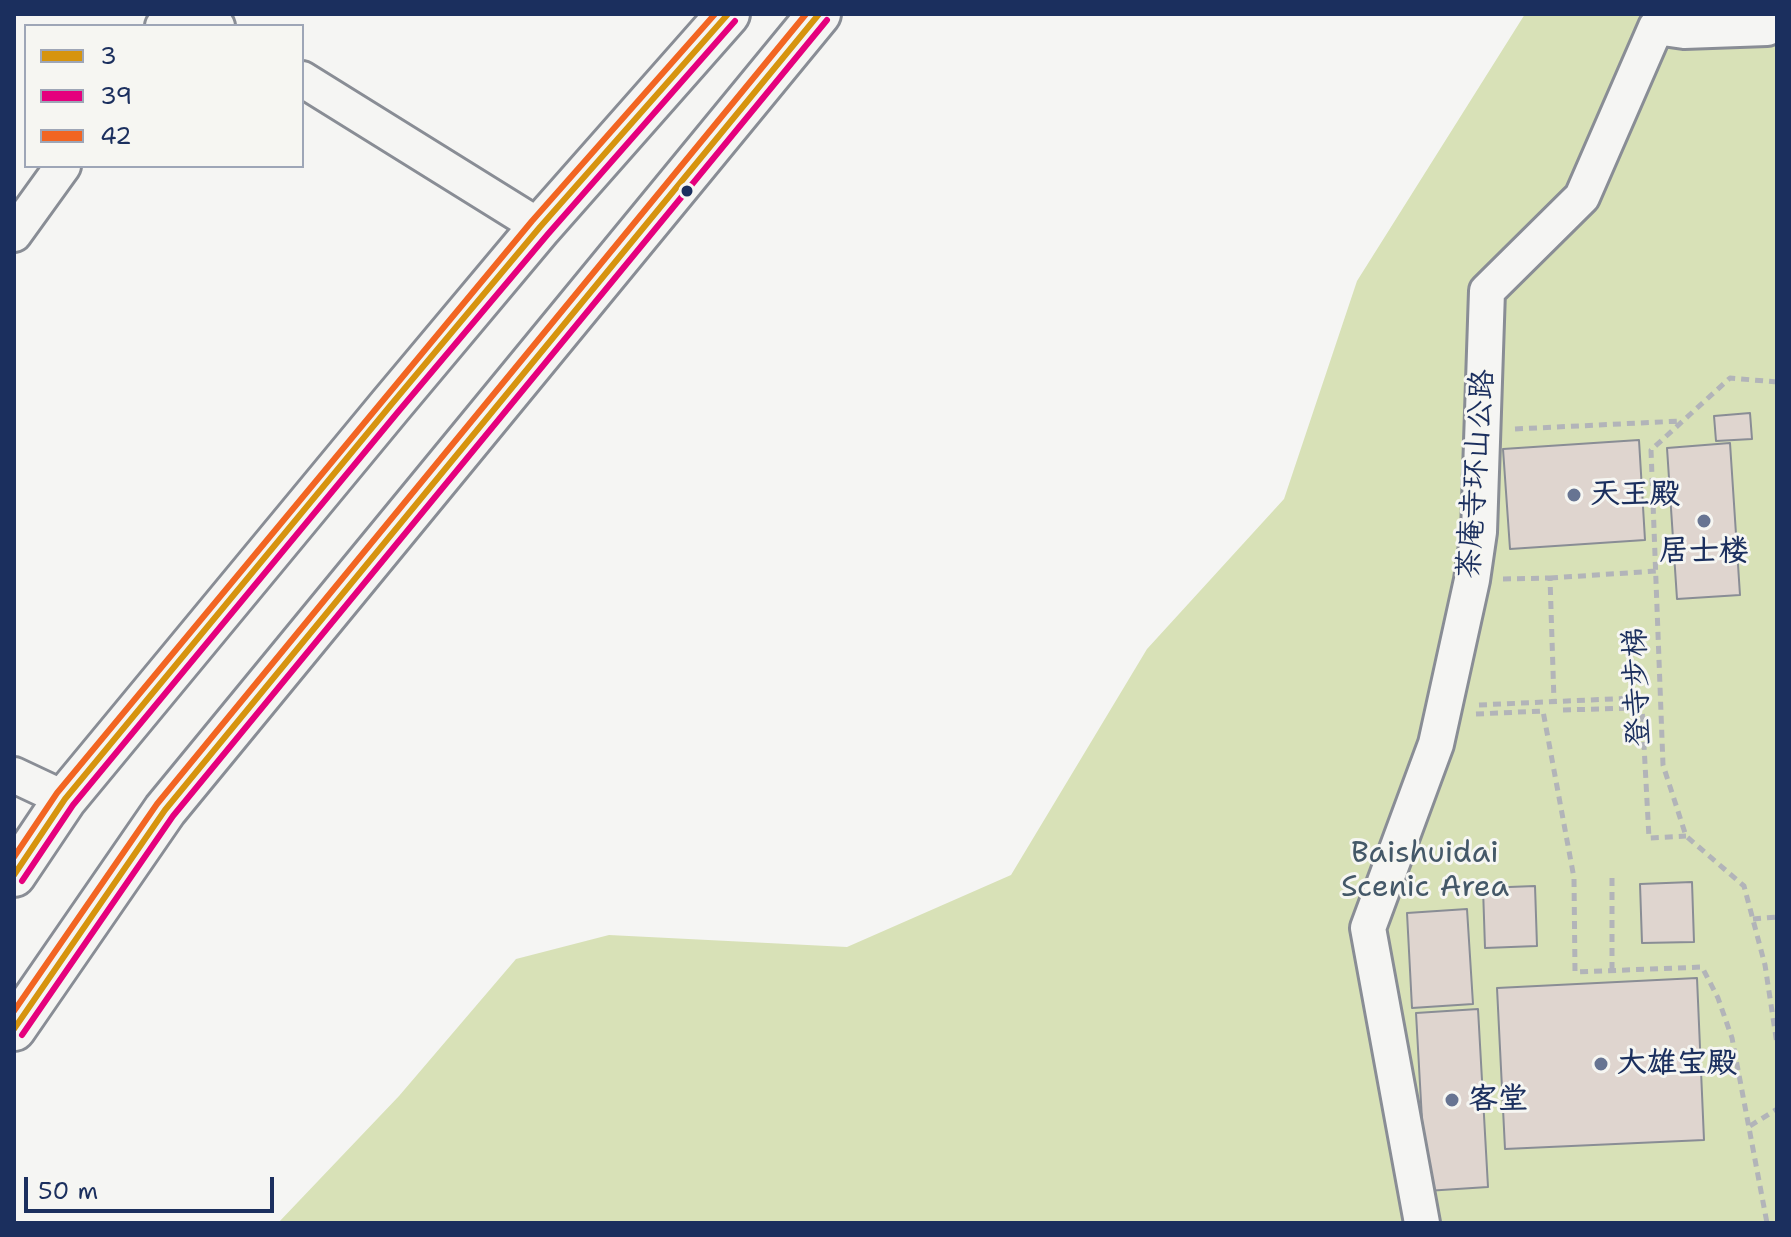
<!DOCTYPE html>
<html>
<head>
<meta charset="utf-8">
<style>
  body { margin:0 }
  #map { position:relative; width:1791px; height:1237px; overflow:hidden; background:#f5f5f3; font-family:"Shantell Sans",sans-serif }
  canvas { display:block }
  .frame { position:absolute; inset:0; border:16px solid #1b2f5e; pointer-events:none }
  .legend { position:absolute; left:24px; top:24px; width:280px; height:144px; box-sizing:border-box; background:#f6f6f2; border:2px solid #9ea6b7; margin:0; padding:10px 14px; list-style:none; font-size:24px; color:#1b2f5e }
  .legend li { display:flex; align-items:center; gap:16px; height:40px }
  .legend b { width:40px; border:2px solid #9ea6b7 }
  .scale { position:absolute; left:24px; top:1177px; width:250px; height:36px; box-sizing:border-box; border:4px solid #1b2f5e; border-top:0; padding-left:10px; font-size:24px; line-height:28px; white-space:nowrap; color:#1b2f5e; -webkit-text-stroke:6px #f6f6f2; paint-order:stroke }
</style>
</head>
<body>
<div id="map">
<canvas width="1791" height="1237"></canvas>
<div class="frame"></div>
<ul class="legend">
<li><b style="height:10px;background:#d6940e"></b>3</li>
<li><b style="height:10px;background:#e5007d"></b>39</li>
<li><b style="height:10px;background:#f26522"></b>42</li>
</ul>
<div class="scale">50 m</div>
</div>
<script>
const ctx = document.querySelector('canvas').getContext('2d');
ctx.lineJoin = 'round';
function fillPath(path, color) { ctx.fillStyle = color; ctx.fill(path, 'evenodd'); }
function strokePath(path, color, width, dash) { ctx.strokeStyle = color; ctx.lineWidth = width; ctx.lineCap = dash ? 'butt' : 'round'; ctx.setLineDash(dash || []); ctx.stroke(path); }
function label(font, color, halo, rows, align = 'center') {
  ctx.font = font + ' "Shantell Sans","LXGW WenKai TC",sans-serif'; ctx.lineWidth = 6; ctx.setLineDash([]); ctx.textBaseline = 'middle'; ctx.strokeStyle = halo; ctx.fillStyle = color; for (const [text, x, y, turn = 0] of rows) {
    ctx.save(); ctx.translate(x, y); ctx.rotate((+turn || 0) * Math.PI / 180); ctx.textAlign = isNaN(turn) ? turn : align; if (halo) ctx.strokeText(text, 0, 0); ctx.fillText(text, 0, 0); ctx.restore();
  }
}
const green = new Path2D(`
  M1525 14H1777V1223H278L399 1096 516 959 609 935 847 947 1011 875 1147 649 1284 499 1357 281Z`);
const building = new Path2D(`
  M1750 413 1752 439 1716 441 1714 416Z
  M1639 440 1645 540 1510 549 1503 449Z
  M1730 443 1740 595 1677 599 1667 448Z
  M1692 882 1694 942 1642 943 1640 884Z
  M1535 886 1537 946 1485 948 1483 888Z
  M1467 909 1473 1004 1412 1008 1407 913Z
  M1697 978 1704 1140 1505 1149 1497 988Z
  M1478 1009 1488 1187 1426 1191 1416 1013Z`);
const path = new Path2D(`
  M1777 382 1730 378 1651 450 1663 765 1686 836 1744 886 1765 965 1777 1044
  M1515 429 1681 421
  M1550 578 1657 571
  M1503 579 1550 578 1554 701
  M1479 705 1634 698V708
  M1634 708H1642L1649 838 1686 836
  M1563 710 1634 708
  M1476 714 1543 711 1574 878 1575 972 1702 967 1718 998 1732 1038 1767 1223
  M1753 919 1777 917
  M1612 970V876
  M1750 1126 1777 1109`);
const minor = new Path2D(`
  M197 14 217 26
  M163 26 172 14
  M302 79 540 227
  M14 234 63 166
  M14 775 65 799
  M1422 1223 1368 928 1436 744 1472 580 1479 532 1487 291 1582 197 1656 27 1684 31 1767 28 1777 23`);
const major = new Path2D(`
  M14 875 65 799 390 406 540 227 728 14
  M14 1029 165 810 819 14`);
const bus1 = new Path2D(`
  M14 875 65 799 390 406 540 227 728 14
  M14 1029 165 810 819 14`);
const bus2 = new Path2D(`
  M22 881 73 805 398 412 548 234 735 21
  M22 1035 173 816 827 20`);
const bus3 = new Path2D(`
  M14 857 57 793 532 221 715 14
  M14 1011 157 804 806 14`);
const markers = [
  [687,191,7,"#1b2f5e"],
  [1574,495,8,"#677492"],
  [1704,521,8,"#677492"],
  [1601,1064,8,"#677492"],
  [1452,1100,8,"#677492"]
];
const streetNames = [
  ["茶庵寺环山公路",1477,474,-86],
  ["登寺步梯",1638,687,-92]
];
const poiNames = [
  ["天王殿",1590,495],
  ["居士楼",1704,552,"center"],
  ["大雄宝殿",1617,1064],
  ["客堂",1468,1100]
];
const parkNames = [
  ["Baishuidai",1425,854],
  ["Scenic Area",1425,888]
];
fillPath(green, '#d8e1b7');
fillPath(building, '#dfd5cf');
strokePath(building, '#898d95', 2);
strokePath(minor, '#898d95', 40);
strokePath(major, '#898d95', 48);
strokePath(path, '#b2b4b9', 5, [8, 6]);
strokePath(minor, '#f5f5f3', 34);
strokePath(major, '#f5f5f3', 42);
strokePath(bus1, '#d6940e', 6);
strokePath(bus2, '#e5007d', 6);
strokePath(bus3, '#f26522', 6);
for (const [x, y, r, color] of markers) { const dot = new Path2D(); dot.arc(x, y, r, 0, 2 * Math.PI); ctx.fillStyle = color; ctx.fill(dot); strokePath(dot, '#f6f6f2', 3); }
label('30px', '#1b2f5e', '#f6f6f2', streetNames);
label('bold 30px', '#1b2f5e', '#f6f6f2', poiNames, 'left');
label('30px', '#445868', '#f6f6f2', parkNames);
</script>
</body>
</html>
